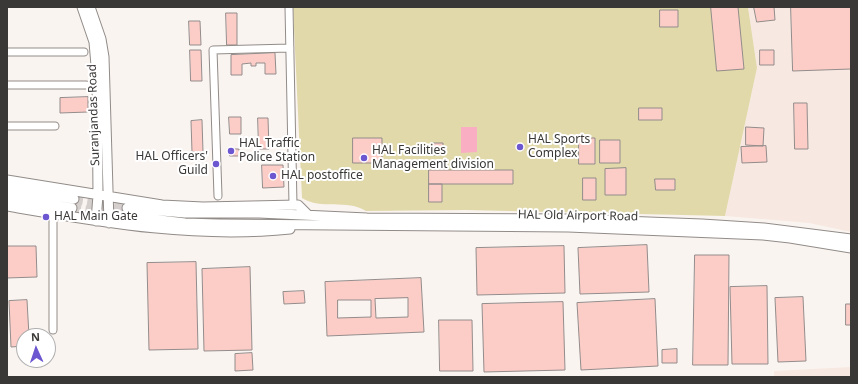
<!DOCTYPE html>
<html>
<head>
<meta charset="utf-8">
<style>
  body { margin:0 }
  #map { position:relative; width:858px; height:384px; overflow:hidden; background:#faf4f1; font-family:"Noto Sans",sans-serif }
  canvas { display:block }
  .frame { position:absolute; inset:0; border:8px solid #3a3837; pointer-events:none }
  .north { position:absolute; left:16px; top:328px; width:40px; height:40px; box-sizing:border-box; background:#fff; border:1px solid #b0afaf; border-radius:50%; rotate:357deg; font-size:11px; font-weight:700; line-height:16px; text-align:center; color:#3a3837 }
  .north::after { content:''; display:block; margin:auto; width:14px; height:18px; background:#6d57d1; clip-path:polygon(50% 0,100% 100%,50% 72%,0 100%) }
</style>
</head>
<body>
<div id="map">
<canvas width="858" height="384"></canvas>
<div class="frame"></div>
<div class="north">N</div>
</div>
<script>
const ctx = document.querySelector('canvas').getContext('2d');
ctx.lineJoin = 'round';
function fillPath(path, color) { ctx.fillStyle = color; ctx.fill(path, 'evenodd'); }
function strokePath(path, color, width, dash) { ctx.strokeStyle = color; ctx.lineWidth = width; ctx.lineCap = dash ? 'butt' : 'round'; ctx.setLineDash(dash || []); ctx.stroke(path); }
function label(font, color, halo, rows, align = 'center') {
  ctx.font = font + ' "Noto Sans",sans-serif'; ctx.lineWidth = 4; ctx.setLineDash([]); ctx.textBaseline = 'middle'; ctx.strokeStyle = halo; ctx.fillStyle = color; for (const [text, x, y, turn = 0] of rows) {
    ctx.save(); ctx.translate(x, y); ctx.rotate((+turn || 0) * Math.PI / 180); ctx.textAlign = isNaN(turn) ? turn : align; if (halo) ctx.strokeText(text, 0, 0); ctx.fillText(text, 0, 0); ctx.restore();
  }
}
const built = new Path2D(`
  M748 7H851V232L809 223 725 216 757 68Z
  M851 367V377H774V371Z`);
const green = new Path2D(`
  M293 7H748L757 68 725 216 466 210 366 211C347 199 321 210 302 198Z`);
const water = new Path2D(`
  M461 127H477V152L461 153Z`);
const building = new Path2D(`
  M711 7H738L744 69 717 71Z
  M754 7H774L775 20 757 22Z
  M791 7H851V69L793 71Z
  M660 10H678V27H660Z
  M226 13H237V45H227Z
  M189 21H200L201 45H190Z
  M190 50H201L202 81H191Z
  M760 50H774V65H760Z
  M275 53 276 74H265V63H256V66H251V63L242 64V75H231V55Z
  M88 97V112L60 113V98Z
  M794 103H807L808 149H795Z
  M639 108H662V120H639Z
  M229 117H241V134H230Z
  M258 118H268L269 149H259Z
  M202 120 203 152H192L191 121Z
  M746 127 764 128 763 146 746 145Z
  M353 138H382V163H353Z
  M579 138H595V164H579Z
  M600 140H620V163H600Z
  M432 143H443V155H432Z
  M766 146 767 162 742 163 741 147Z
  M230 149H239V156H230Z
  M262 165H283L284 187 263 188Z
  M626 168V195H605V169Z
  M429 170H513V184H429Z
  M583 178H596V200H583Z
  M655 179H675V190H656Z
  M429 184H442V202H429Z
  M647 245 649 292 580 294 578 248Z
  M7 246H36L37 277 7 278Z
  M564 246 565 293 477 295 476 248Z
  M695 255H729L728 365H693Z
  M196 262 198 349 149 350 147 263Z
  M250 267 252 350 204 351 202 269Z
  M421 278 424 332 327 336 325 282ZM408 298V317L376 318 375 299ZM338 300H371V317L338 318Z
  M767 286 768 364H732L730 287Z
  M304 291 305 303 284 304 283 292Z
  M803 297 806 361 778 362 775 298Z
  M655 299 658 366 581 370 577 303Z
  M27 300 29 336H24V346L11 347 9 301Z
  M563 302 565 370 484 372 482 304Z
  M846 304H851V325H846Z
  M439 320H472L473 371H440Z
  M677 349V363H662V350Z
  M252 353 253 370 235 371V354Z`);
const majorTunnel = new Path2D(`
  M74 199 127 208
  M72 208 126 216`);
const minor = new Path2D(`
  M289 7 293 205
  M7 52H84
  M7 85H86
  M7 126H55
  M218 196 213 50 290 48
  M53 214V330`);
const major = new Path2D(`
  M82 7 94 42 97 77 98 195 96 221
  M90 7 101 39 104 57 109 223
  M7 180 162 205 203 207 298 205 308 215
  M7 189 74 199
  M7 198 72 208
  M7 206C101 222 194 239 290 229
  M127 208 185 213H259L367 218 569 219 702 224 764 228 851 239
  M126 216 185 223 218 224 568 227 763 235 790 238 851 248`);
const markers = [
  [520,147,4,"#6d57d1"],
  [231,151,4,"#6d57d1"],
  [364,158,4,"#6d57d1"],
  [216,164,4,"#6d57d1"],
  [273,176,4,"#6d57d1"],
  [46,217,4,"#6d57d1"]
];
const streetNames = [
  ["Suranjandas Road",94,115,-92],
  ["HAL Old Airport Road",578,216,1]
];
const poiNames = [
  ["HAL Sports",528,140],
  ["Complex",528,154],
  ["HAL Traffic",239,144],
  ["Police Station",239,158],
  ["HAL Facilities",372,151],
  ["Management division",372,165],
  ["HAL Officers'",208,157,"right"],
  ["Guild",208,171,"right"],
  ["HAL postoffice",281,176],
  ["HAL Main Gate",54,217]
];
fillPath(built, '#f7e9e1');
fillPath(green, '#e1d9aa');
fillPath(water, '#f9aec3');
fillPath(building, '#fccdc7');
strokePath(building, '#938c8b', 1);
strokePath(majorTunnel, '#d4cecc', 9, [9, 4.5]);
strokePath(minor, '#928c89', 9);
strokePath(major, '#928c89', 11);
strokePath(minor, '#fff', 7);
strokePath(major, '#fff', 9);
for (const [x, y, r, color] of markers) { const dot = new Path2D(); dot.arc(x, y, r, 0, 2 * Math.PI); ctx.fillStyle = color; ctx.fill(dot); strokePath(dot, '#fff', 1.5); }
label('12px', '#3a3837', '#fff', streetNames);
label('12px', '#3a3837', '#fff', poiNames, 'left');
</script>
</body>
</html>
